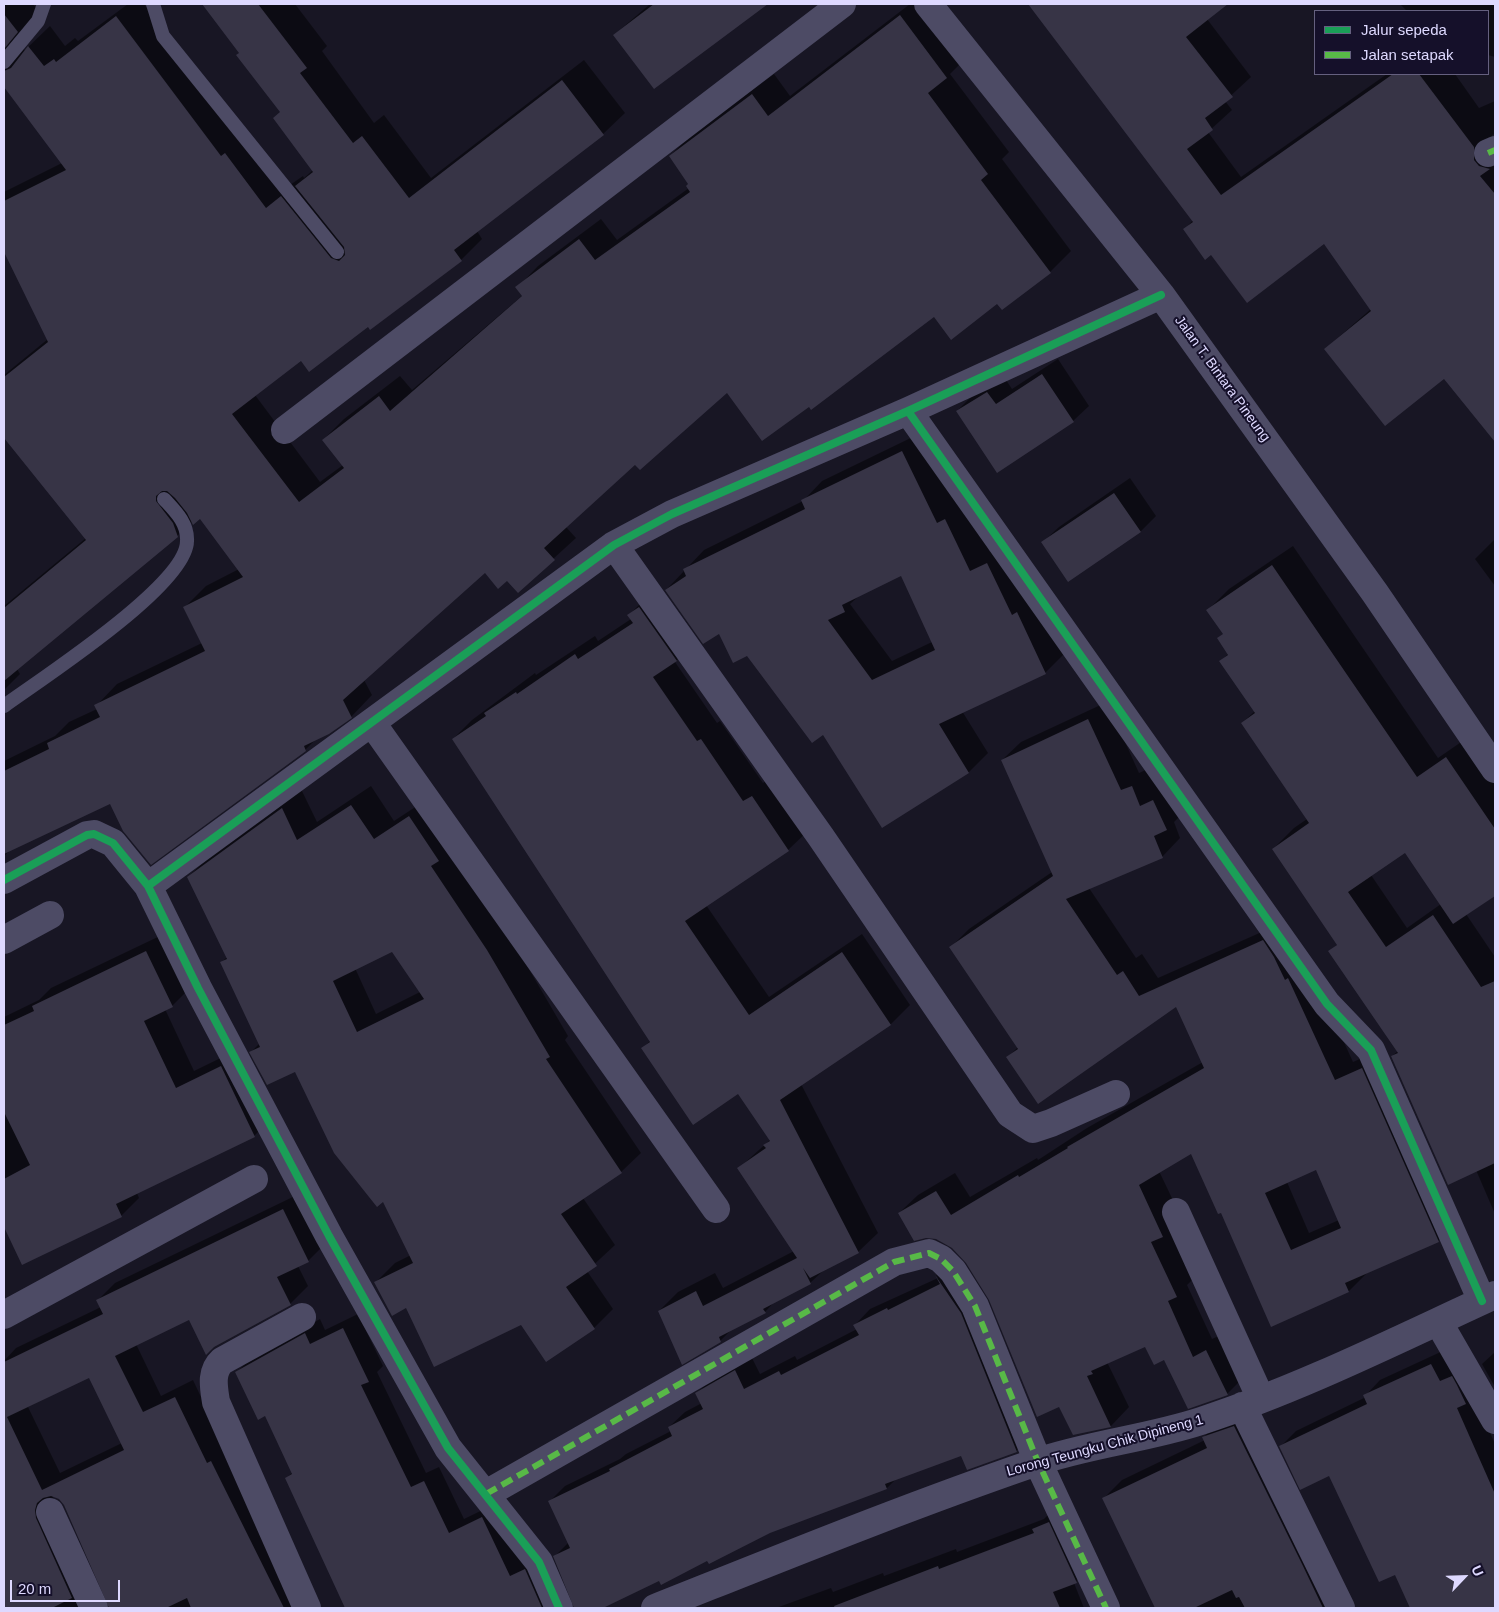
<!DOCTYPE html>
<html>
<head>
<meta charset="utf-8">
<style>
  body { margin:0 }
  #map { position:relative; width:1499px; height:1612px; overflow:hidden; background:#181624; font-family:Helvetica,sans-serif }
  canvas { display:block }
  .frame { position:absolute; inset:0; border:5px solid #ded9ff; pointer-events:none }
  .legend { position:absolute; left:1314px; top:10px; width:175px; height:65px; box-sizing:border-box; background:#15102a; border:1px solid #65607f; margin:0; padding:6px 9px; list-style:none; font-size:15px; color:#ded9ff }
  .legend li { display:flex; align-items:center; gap:10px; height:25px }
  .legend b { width:25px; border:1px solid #65607f }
  .north { position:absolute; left:1439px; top:1552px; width:50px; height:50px; -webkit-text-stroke:4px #15102a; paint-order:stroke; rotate:66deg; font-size:14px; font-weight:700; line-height:20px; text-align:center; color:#ded9ff }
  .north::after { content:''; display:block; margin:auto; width:18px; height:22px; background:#ded9ff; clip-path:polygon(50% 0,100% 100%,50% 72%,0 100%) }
  .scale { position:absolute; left:10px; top:1580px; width:110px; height:22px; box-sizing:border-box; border:2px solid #ded9ff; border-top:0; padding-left:6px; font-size:15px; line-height:18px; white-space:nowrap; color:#ded9ff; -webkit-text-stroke:4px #15102a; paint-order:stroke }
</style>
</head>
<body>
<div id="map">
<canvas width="1499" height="1612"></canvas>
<div class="frame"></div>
<ul class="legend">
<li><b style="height:6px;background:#1a9f57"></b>Jalur sepeda</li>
<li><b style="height:6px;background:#58b947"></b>Jalan setapak</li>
</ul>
<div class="north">U</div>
<div class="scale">20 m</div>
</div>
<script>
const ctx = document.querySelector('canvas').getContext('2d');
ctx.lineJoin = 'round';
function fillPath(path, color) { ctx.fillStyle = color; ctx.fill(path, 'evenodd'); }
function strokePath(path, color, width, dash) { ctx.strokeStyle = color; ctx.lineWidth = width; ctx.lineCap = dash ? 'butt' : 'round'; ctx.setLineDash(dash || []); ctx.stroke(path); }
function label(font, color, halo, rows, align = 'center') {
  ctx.font = font + ' Helvetica,sans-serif'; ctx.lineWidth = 4; ctx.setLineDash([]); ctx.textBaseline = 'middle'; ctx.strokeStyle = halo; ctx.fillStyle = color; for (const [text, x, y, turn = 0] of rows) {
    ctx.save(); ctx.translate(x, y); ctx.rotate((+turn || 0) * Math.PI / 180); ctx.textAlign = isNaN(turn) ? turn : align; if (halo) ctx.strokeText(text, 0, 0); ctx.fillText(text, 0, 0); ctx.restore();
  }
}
const shadow = new Path2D(`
  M4 4H33L38 10 16 39 19 47 25 50 50 26 65 46 75 38 78 41 128 4H144L243 135 287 187 303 176 304 178 313 170 281 111 206 4H295L327 46 322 51 374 123 384 115 431 178 584 60 625 113 603 134 477 231 482 239 461 260 368 325 301 359 255 395 320 482 343 465 323 440 344 419 400 376 412 390 523 295 517 288 538 266 601 219 617 240 689 188 690 184 670 156 691 135 774 74 790 96 910 4H928L968 56 950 74 1009 152 1002 159 1071 251 1050 272 1002 308 998 302 934 315 809 405 727 391 636 464 566 527 576 538 518 591 507 579 485 572 364 680 372 695 351 717 316 739 305 750 110 802 10 850 4 856V761L55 736 69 722 97 709 96 706 117 684 202 643 184 608 206 586 239 569 200 518 193 521 177 536 17 669 20 674 4 690V606L86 538 4 436V375L48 339 4 249V192L62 163 4 85Z
  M650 4H765L654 88 614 35Z
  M1030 4H1222L1207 19 1251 77 1225 101 1232 110 1208 132 1241 177 1387 74H1455L1479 108 1495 101V134L1492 135 1495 143V412L1481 423 1444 377 1325 349 1371 309 1324 242 1211 253 1185 229 1193 220Z
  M1400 4H1495V57L1488 55V11H1407Z
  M1058 359 1089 406 1073 421 957 411 973 395 1004 377 1012 389Z
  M921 433 957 504 964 501 990 552 1007 544 1064 654 1045 673 962 711 988 753 969 772 882 827 823 733 748 654 666 590 704 550 803 501 822 481ZM901 575 932 642 892 661 850 604 860 595Z
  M1130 478 1156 516 1141 531 1069 580 1043 542 1059 527Z
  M1495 539V586L1475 559Z
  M1293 546 1438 758 1467 738 1495 779V894L1466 914 1495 957V1214L1476 1170 1392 1056 1398 1051 1330 951 1338 944 1273 849 1294 828 1307 819 1242 723 1255 711 1221 661 1229 653 1224 633 1208 610 1229 589ZM1405 851 1441 904 1407 928 1371 875Z
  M648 596 696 641 675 662 717 723 720 721 763 783 772 777 808 831 788 850 706 905 769 997 862 934 910 1005 891 1024 801 1084 878 1233 858 1252 824 1270 810 1283 776 1300 765 1312 733 1328 720 1341 659 1311 678 1292 715 1273 723 1288 794 1251 739 1168 770 1140 738 1092 643 1048 651 1040 453 739 472 720 535 673 536 675 595 636 598 641 631 619 629 615Z
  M1107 702 1139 773 1150 768 1185 811 1174 822 1180 838 1162 857 1089 888 1136 958 1142 954 1158 978 1282 923 1307 961 1353 1062 1380 1050 1456 1222 1438 1241 1367 1273 1349 1291 1271 1326 1222 1211 1191 1152 1159 1171 1181 1217 1194 1278 1187 1285 1212 1339 1225 1333 1245 1376 1227 1394 1145 1345 1107 1362 1129 1407 1111 1426 1074 1434 1059 1406 967 1262 953 1247 899 1213 918 1195 955 1173 970 1197 1037 1158 1038 1160 1087 1128 1203 1062 1177 1005 1008 1057 1018 1047 951 947 969 929 1052 872 1002 760 1021 742ZM1317 1169 1339 1220 1309 1233 1287 1182Z
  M371 786 394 821 429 798 568 1036 565 1040 641 1153 621 1172 583 1198 615 1245 587 1271 613 1309 594 1328 521 1323 407 1307 375 1283 395 1263 411 1255 384 1200 296 1070 251 1052 260 1043 221 963 227 957 188 877 208 858 301 789 317 822ZM393 951 420 992 376 1014 355 968Z
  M164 934 190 988 172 1006 165 1009 194 1071 239 1049 272 1118 254 1136 137 1193 139 1198 121 1216 23 1263 4 1224V1017L39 1000 51 988Z
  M301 1193 326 1243 308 1261 298 1266 308 1286 290 1304 190 1318 136 1344 161 1396 193 1380 300 1608H4V1361L16 1348 101 1307 98 1300 115 1283ZM89 1376 122 1443 60 1473 28 1407ZM52 1495 60 1499 65 1505 110 1606 102 1603Z
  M951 1261 1032 1436 1016 1451 962 1455 896 1479 887 1488 769 1532 660 1579 600 1608 593 1595 555 1556 569 1542 549 1502 565 1486 620 1459 626 1454 671 1431 669 1427 685 1412 702 1403 697 1393 712 1378 751 1356 760 1374 795 1356 797 1360 857 1329 855 1325 870 1309 938 1278 936 1275Z
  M358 1314 383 1366 377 1372 426 1473 439 1467 464 1519 497 1503 555 1608H347L286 1478 293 1472 265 1415 237 1372 252 1357 320 1319 325 1330Z
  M1447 1349 1474 1396 1495 1444V1608H1412L1396 1573 1330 1474 1281 1446 1296 1431 1366 1397 1365 1396 1380 1380Z
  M1495 1352V1387L1482 1364Z
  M1252 1409 1348 1608H1157L1104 1498 1122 1480 1205 1440 1204 1437 1221 1419Z
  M1052 1511 1094 1564 1074 1583 1084 1608H776L831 1588 833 1592 883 1573 884 1576 956 1549 957 1552 1044 1519Z`);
const building = new Path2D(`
  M202 4H258L307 68 300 73 353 143 362 136 409 198 562 80 604 135 454 250 462 261 370 330 368 327 309 372 301 361 232 414 299 502 344 468 322 440 379 396 390 411 522 296 515 287 579 239 595 260 690 192 686 186 688 184 669 156 752 94 768 116 900 15 947 78 928 93 988 174 981 180 1051 273 1002 310 997 304 951 340 934 317 811 410 809 407 762 441 727 393 640 470 635 465 544 548 555 560 518 593 507 581 498 589 485 573 343 700 352 718 329 734 304 746 306 751 151 865 123 831 110 804 4 854V771L49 749 47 743 100 717 94 705 205 651 183 607 243 577 200 519 193 525 187 513 175 498 167 491H162L156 496V501L173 523 178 537 4 681V608L86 540 4 438V377L48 342 4 252V201L66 170 4 87V71L11 68 28 46 44 66 54 59 56 62 116 16 221 156 225 153 266 208 281 196 331 258 339 261 345 255 344 247 295 186 313 172 273 118 280 112 236 55 239 53Z
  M654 4H768L654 89 613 35Z
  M1028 4H1228L1186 37 1233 97 1205 118 1213 130 1187 149 1221 195 1393 74H1419L1474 147V160L1479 166 1490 169 1480 176 1495 194V442L1444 379 1385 426 1324 349 1371 311 1324 244 1247 303 1211 255 1205 260 1183 229 1193 222Z
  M4 14 18 32 4 49Z
  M1042 374 1074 422 997 473 956 411 987 392 996 404Z
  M902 451 937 523 945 519 970 571 987 563 1012 615 1017 612 1046 674 939 724 969 773 882 828 823 735 812 743 747 656 733 663 719 634 703 644 665 590 686 576 683 569 805 509 801 500ZM901 576 935 650 872 680 828 620 845 612 842 605Z
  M1114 493 1141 532 1068 582 1041 542Z
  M1272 565 1417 777 1446 757 1495 829V896L1453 924 1405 853 1348 892 1386 947 1433 915 1481 987 1495 981V1163L1448 1185 1391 1056 1398 1053 1328 951 1337 945 1272 849 1309 823 1241 723 1255 713 1219 661 1228 655 1217 638 1223 634 1206 610Z
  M639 607 677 661 653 677 697 741 701 739 743 801 752 796 789 851 685 921 749 1015 842 952 891 1025 780 1100 859 1253 810 1278 803 1268 811 1284 763 1309 766 1313 719 1337 721 1342 682 1365 658 1311 696 1291 703 1306 797 1258 737 1168 766 1148 763 1145 770 1141 738 1094 693 1125 641 1048 650 1042 452 739 486 716 484 713 516 692 517 694 575 654 578 659 633 623 627 615Z
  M1088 719 1121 790 1132 786 1140 806 1153 800 1167 830 1154 836 1163 858 1066 899 1117 975 1123 971 1139 996 1263 940 1274 957 1285 980 1288 978 1335 1080 1362 1068 1439 1242 1345 1283 1349 1292 1271 1327 1221 1213 1218 1214 1191 1154 1139 1185 1163 1237 1151 1242 1177 1297 1168 1301 1193 1357 1206 1350 1228 1395 1188 1409 1164 1360 1154 1365 1145 1347 1091 1371 1093 1374 1087 1376 1111 1427 1073 1435 1059 1407 1037 1417 989 1300 966 1263 952 1248 936 1239 926 1238 914 1241 898 1213 936 1191 951 1215 1018 1175 1019 1177 1068 1148 1067 1147 1204 1068 1176 1007 1038 1104 1006 1057 1018 1049 949 947 1053 876 1001 760ZM1316 1170 1341 1228 1291 1250 1265 1193Z
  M351 805 374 839 409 816 439 861 431 866 487 950 550 1057 546 1059 622 1173 561 1214 597 1266 566 1287 595 1329 546 1362 521 1325 434 1367 406 1308 392 1316 374 1282 413 1263 383 1202 377 1207 334 1153 295 1072 267 1085 249 1052 260 1047 220 962 227 959 187 877 282 808 297 840ZM392 952 424 999 357 1032 333 981Z
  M146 951 173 1007 144 1021 176 1088 221 1066 255 1137 116 1204 122 1217 22 1265 4 1227V1179L30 1165 4 1112V1025L34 1011 32 1006Z
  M283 1209 309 1262 277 1277 291 1305 214 1347 206 1355 189 1320 115 1356 143 1412 175 1397 207 1463 211 1461 284 1608H191L187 1598 166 1608H109L64 1505 59 1499 51 1496 43 1498 37 1503 35 1510 36 1518 72 1598 52 1608H4V1362L103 1314 96 1300ZM89 1378 124 1450 42 1490 7 1417Z
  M935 1275 961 1313 1017 1452 967 1470 961 1456 885 1484 887 1489 770 1533 709 1564 707 1561 661 1585 659 1581 603 1608H574L553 1556 570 1548 548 1501 610 1471 609 1469 672 1436 668 1427 703 1409 695 1393 735 1370 744 1389 779 1371 781 1375 859 1335 853 1325 887 1308 888 1310 940 1284Z
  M343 1328 369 1382 361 1385 411 1487 424 1481 449 1533 482 1517 510 1576 525 1569 542 1608H345L285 1478 292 1474 265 1416 258 1420 235 1372 305 1333 310 1344Z
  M1431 1364 1440 1381 1452 1376 1457 1385 1466 1404 1457 1408 1495 1494V1608H1410L1395 1575 1379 1582 1329 1476 1300 1490 1279 1446 1367 1404 1363 1395Z
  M1234 1426 1303 1566 1323 1608H1245L1239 1597 1236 1598 1232 1590 1194 1608H1155L1102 1498 1207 1448 1202 1437Z
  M1049 1522 1077 1583 1053 1592 1060 1608H835L834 1606 938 1566 939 1569 1034 1533 1032 1529Z`);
const service = new Path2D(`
  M153 4 163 36 337 252
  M4 62 38 21 44 4
  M4 706C41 679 187 585 187 541 188 523 175 511 164 499`);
const minor = new Path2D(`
  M928 4 1161 295 1375 593 1495 769
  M1488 153 1495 150
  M908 411 1327 1004 1371 1050 1482 1301
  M285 430 842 4
  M614 545 821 837 1010 1114 1033 1129 1051 1123 1116 1094
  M372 723 716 1209
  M4 880 87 835 94 834 113 843 148 886 198 988 329 1236 448 1448 539 1562 559 1608
  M148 886 614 545 672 514 908 411 1161 295
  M4 940 50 915
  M1176 1212 1261 1399
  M4 1315 254 1179
  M302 1317 222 1361C210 1372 214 1388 216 1402L307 1608
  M1439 1323 1495 1420
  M1242 1406 1341 1608
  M486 1494 894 1262 929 1253 941 1259 953 1271 975 1306 1038 1462 1106 1608
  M50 1512 94 1608
  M655 1608C781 1558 906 1507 1034 1463 1088 1444 1146 1439 1201 1421 1302 1388 1399 1339 1495 1295`);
const quiet = new Path2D(`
  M1488 153 1495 150
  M486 1494 894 1262 929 1253 941 1259 953 1271 975 1306 1038 1462 1106 1608`);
const cycleway = new Path2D(`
  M908 411 1327 1004 1371 1050 1482 1301
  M4 880 87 835 94 834 113 843 148 886 198 988 329 1236 448 1448 539 1562 559 1608
  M148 886 614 545 672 514 908 411 1161 295`);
const streetNames = [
  ["Jalan T. Bintara Pineung",1222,379,54],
  ["Lorong Teungku Chik Dipineng 1",1105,1446,-15]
];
fillPath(shadow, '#0007');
fillPath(building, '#373446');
strokePath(service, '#4d4b65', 14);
strokePath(minor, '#4d4b65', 28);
strokePath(quiet, '#58b947', 6, [12, 6]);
strokePath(cycleway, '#1a9f57', 8);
label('14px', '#ded9ff', '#15102a', streetNames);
</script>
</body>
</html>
